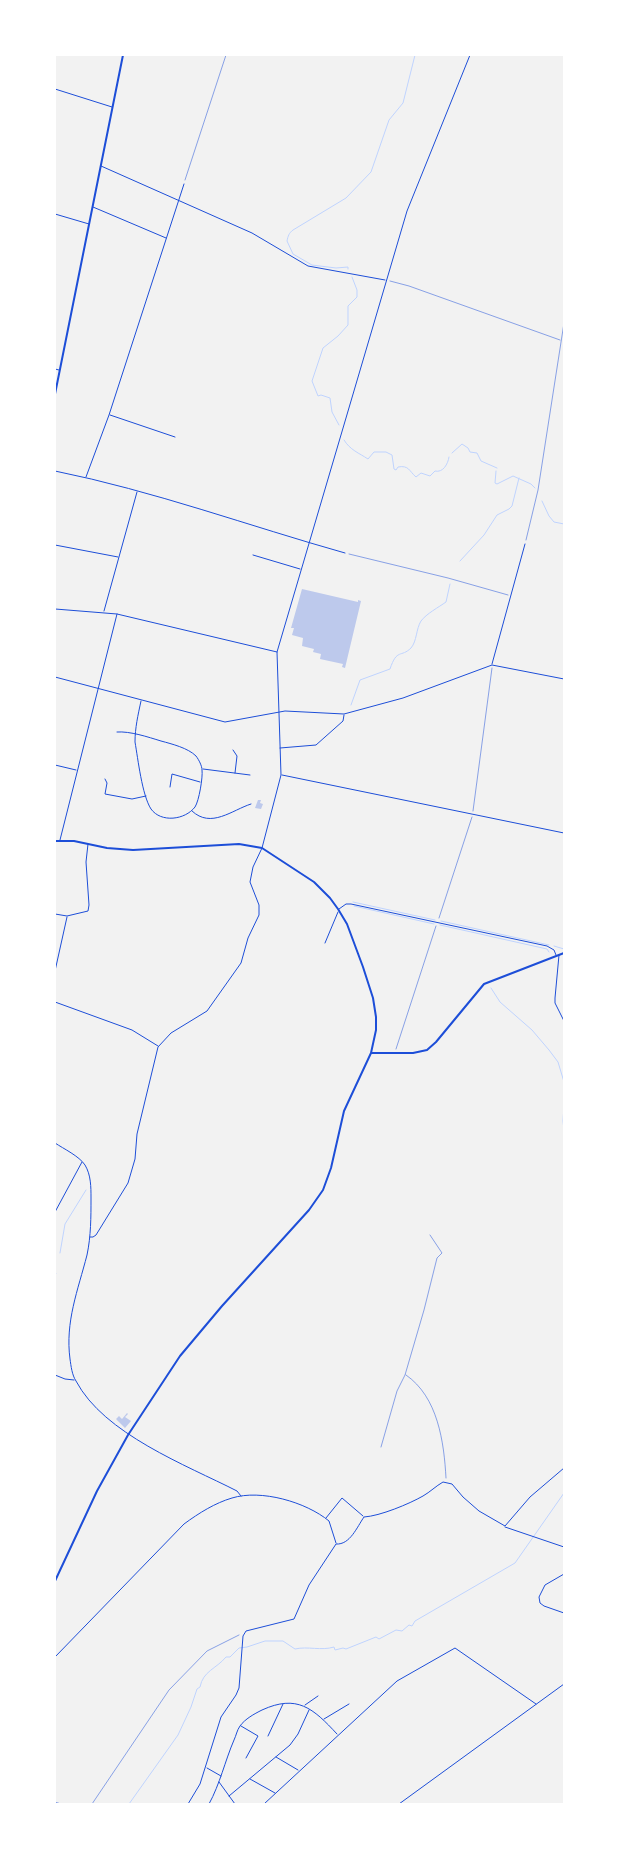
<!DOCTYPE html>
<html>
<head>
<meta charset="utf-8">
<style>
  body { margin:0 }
  #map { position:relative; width:619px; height:1859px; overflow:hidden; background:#f2f2f2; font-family:"Public Sans",sans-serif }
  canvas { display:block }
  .frame { position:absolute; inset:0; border:56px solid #fff; pointer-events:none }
</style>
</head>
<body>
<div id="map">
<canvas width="619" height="1859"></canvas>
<div class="frame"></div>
</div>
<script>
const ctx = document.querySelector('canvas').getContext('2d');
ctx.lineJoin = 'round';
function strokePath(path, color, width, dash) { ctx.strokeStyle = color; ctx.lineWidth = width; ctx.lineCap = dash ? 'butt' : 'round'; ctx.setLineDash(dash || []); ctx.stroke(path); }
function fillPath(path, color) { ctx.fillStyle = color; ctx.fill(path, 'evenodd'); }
const stream = new Path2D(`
  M348 269V267L336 268 312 265 293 254 287 241C288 236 289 233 293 230L346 198 371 172 389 120 403 103 415 55
  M339 425 332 412 330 398 321 395 318 396 312 381 323 348 338 336 348 325V306L357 297V290L352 277
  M344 440C350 450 359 453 368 459L374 452H386L392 455 394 469 396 470 398 467C409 465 409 471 416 477L421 473 430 476 435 471C443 473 448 464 449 457
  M452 453 462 444 468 448 470 452 477 453 481 461 497 468
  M496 471 495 483 497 484 513 476 531 484 535 488
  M542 501 549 516 554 522 564 524
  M460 561 484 535 497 515 509 509 512 506 519 478
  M351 705 360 680 390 669C397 648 401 658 411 648 417 641 416 629 421 621 426 614 439 607 446 602L450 584
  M353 902 435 920
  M354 906 434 924
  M441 921 549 945
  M440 925 547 949 549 952
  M554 946 564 949
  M491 988 500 1002 532 1030 549 1050 558 1062 564 1082
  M564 1106 563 1121 564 1130
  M60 1253 65 1224 86 1190
  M55 1275 56 1274
  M129 1804 178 1735 191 1707 197 1689 200 1687C203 1671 216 1669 226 1657H230L239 1648 247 1647 265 1641H283L295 1649C308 1646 321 1651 334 1647L335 1650 343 1648 346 1649 376 1637 379 1639 396 1630 402 1631 409 1625 412 1626 415 1621 515 1563 564 1493`);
const building = new Path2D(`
  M302 589 358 602V600L361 601 345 668 342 667 343 664 320 659 321 654 313 652 314 649 302 646 303 638 292 635 294 628H291Z
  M258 800H261L260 803 263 804 261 809 255 808Z
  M127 1413 128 1414 125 1417 131 1421 125 1428 116 1419 119 1416 122 1419Z`);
const path = new Path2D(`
  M185 180 226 55
  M390 281 409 286 560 340
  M526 540 538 490 564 323
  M349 554 448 578 508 595
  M473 811 492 668
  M439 918 472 817
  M396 1049 436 926
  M406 1375C438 1397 444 1442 446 1478
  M381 1447 397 1391 405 1375 424 1310 437 1258 442 1253 430 1235
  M55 1802 61 1804
  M92 1804 169 1690 207 1651 239 1635`);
const minor = new Path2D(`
  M55 89 112 107
  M101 166 252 233 308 266 385 280
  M93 207 166 238
  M55 214 89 224
  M55 369 59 370
  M110 415 175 437
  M55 471C154 491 249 526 345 553
  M86 477 109 415 184 184
  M55 545 118 557
  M253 555 300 569
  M55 609 117 614 277 652
  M104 611 137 492
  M492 664 525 544
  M55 677 225 722 285 711 344 714 403 698 492 665 564 679
  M117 732C130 731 148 737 161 741 172 744 188 748 196 756 199 760 202 766 202 770 203 777 199 801 195 807 185 820 161 823 151 809 142 795 138 759 135 742 135 728 138 715 141 701
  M280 748 316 745 343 721 344 715
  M233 750 237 756 235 773
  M55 765 76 770
  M203 769 250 775
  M282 775 564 833
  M105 779 107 783 105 794 132 799 146 796
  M170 787 172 774 200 782
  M192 811C211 829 232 810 251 804
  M60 840 117 614
  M339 909 346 904H351L547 946 554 950 556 955
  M55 914 67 916 88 911 89 905 86 862 88 844
  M325 943 338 912
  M559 955 555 998V1003L564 1021
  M55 971 67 917
  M55 1002 132 1030 158 1046
  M55 1143C64 1149 79 1156 85 1165 91 1175 91 1187 91 1198 91 1217 91 1236 87 1255 78 1290 65 1322 70 1359 71 1366 72 1375 76 1381 104 1434 186 1465 237 1491L241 1496
  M55 1212 82 1162
  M90 1237H93L96 1235 128 1183 135 1159 137 1134 158 1047 171 1033 207 1011 241 963 248 938 259 915V905L250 882 253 867 262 848 281 775 277 652 407 211 470 55
  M55 1375 65 1379 74 1380
  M326 1518 342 1498 363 1516
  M505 1527 564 1547
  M564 1574 545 1585 539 1597 540 1603 544 1606 564 1613
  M55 1657 184 1524C199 1513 215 1503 232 1498 261 1489 306 1502 329 1521L336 1543
  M305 1705 318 1696
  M324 1719 349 1704
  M241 1726 258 1736 246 1758
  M268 1736 283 1704
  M276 1757 298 1770
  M207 1768 221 1776
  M250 1779 275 1793
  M219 1782 235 1804
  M229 1796 290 1745 298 1734 309 1710
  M188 1804 200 1784 221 1717 236 1695 239 1688 243 1636 246 1631 294 1619 309 1585 336 1544C350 1545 357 1527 364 1517 380 1516 409 1504 423 1496 430 1492 436 1486 443 1482L452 1484 463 1497 479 1511 505 1526 530 1497 564 1468
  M209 1804C220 1784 225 1761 234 1740 236 1736 237 1730 240 1726 245 1719 254 1714 262 1710 297 1694 313 1708 337 1734
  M264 1804 397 1681 455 1648 536 1704
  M399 1804 564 1684`);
const tertiary = new Path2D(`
  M55 394 123 55
  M55 841H74L107 848 133 850 239 844 262 848 314 882 330 898 338 909 347 924 363 967 373 998 376 1017V1030L371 1053 344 1111 331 1168 323 1190 309 1210 222 1306 180 1356 128 1435 97 1491 55 1581
  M371 1053H413L427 1050 436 1042 484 984 564 953`);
strokePath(stream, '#bfd3fe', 1);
fillPath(building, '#bdc9ec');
strokePath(path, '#1d4ed8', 0.5);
strokePath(minor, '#1d4ed8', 1);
strokePath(tertiary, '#1d4ed8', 2);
</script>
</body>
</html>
